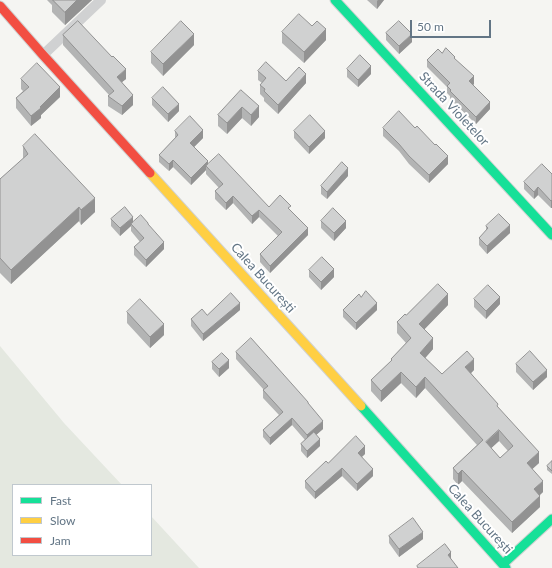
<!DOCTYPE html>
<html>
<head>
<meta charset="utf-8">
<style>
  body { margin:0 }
  #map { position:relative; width:552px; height:568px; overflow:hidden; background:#f5f5f2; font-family:Lato,sans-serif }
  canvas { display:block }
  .legend { position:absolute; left:12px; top:484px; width:140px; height:72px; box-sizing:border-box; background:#fff; border:1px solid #c0c8ce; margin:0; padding:5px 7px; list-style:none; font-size:12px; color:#627585 }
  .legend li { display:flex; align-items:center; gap:8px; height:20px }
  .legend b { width:20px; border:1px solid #c0c8ce }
  .scale { position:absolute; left:410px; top:20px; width:81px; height:18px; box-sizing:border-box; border:2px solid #627585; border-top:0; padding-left:5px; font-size:12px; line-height:14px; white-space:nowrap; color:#627585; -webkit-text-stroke:3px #fff; paint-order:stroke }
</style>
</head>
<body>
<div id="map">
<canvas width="552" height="568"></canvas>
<ul class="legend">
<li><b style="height:5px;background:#16e098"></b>Fast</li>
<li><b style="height:5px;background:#ffcf43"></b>Slow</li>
<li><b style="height:5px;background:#f24e42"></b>Jam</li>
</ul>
<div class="scale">50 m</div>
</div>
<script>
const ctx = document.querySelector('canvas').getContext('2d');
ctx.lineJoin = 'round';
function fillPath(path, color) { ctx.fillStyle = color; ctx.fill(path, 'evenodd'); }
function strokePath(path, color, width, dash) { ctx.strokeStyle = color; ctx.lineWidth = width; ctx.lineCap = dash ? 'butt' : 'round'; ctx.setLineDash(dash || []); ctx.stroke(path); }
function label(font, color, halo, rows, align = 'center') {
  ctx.font = font + ' Lato,sans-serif'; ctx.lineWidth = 4; ctx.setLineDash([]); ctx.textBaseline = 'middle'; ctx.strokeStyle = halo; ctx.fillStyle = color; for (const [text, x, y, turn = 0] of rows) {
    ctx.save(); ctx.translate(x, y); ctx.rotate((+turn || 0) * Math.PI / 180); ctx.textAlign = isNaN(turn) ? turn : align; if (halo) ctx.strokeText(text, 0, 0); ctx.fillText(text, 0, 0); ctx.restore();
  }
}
const green = new Path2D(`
  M0 346 64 423 122 485H13V555H151V516L199 568H0Z`);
const street = new Path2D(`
  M43 55 101 0`);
const fast = new Path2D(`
  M335 0 552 235
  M361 406 506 568
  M503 564 552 519`);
const slow = new Path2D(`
  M150 173 361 406`);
const jam = new Path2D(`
  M0 6 43 55 150 173`);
const wall = new Path2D(`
  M47 0H92L65 25 52 12V5Z
  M367 0H384L377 9Z
  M312 26 326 40 304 63 282 43V32Z
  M386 33 412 42 399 54 386 40Z
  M63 35 126 79 122 82 133 105 122 115 108 106V96L109 95 63 45Z
  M194 45 163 76 151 63V52Z
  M442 53 455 59 474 84 473 85 490 109 476 124 450 99V96L447 93V87L427 67V60Z
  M347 69 371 74 358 87 347 77Z
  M258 71 286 81 306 83 278 114 264 101V98L260 94V85L262 83 258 80Z
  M21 79 60 97 41 115V118L31 126 16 108V98L23 91 21 89Z
  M241 90 259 117 251 126 242 118 227 134 218 126V115Z
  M152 98 179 111 168 122 152 105Z
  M383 128 448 164 429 183 409 164 399 151 383 136Z
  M175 131 203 138 194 147 208 165 269 207 291 211 308 235 270 273 260 262V254L278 236 259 217 252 224 233 203 226 210 215 199V191L219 188 206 174V170L191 185 173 167 169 171 159 162V155L175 138Z
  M294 131 325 138 309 154 294 138Z
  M23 146 95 212 81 225 79 221 11 284 0 273V179L23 159Z
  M552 174V208H551L538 195 534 199 524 189V182Z
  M348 176 327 199 321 194V186Z
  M111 219 133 222 148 225 164 249 146 267 134 255V247L140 242 131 231V226L120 236 111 226Z
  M321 221 346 228 334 241 321 228Z
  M486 226 510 233 487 254 479 245V238L486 231Z
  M309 270 334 277 321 290 309 277Z
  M474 299 500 304 486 319 474 307Z
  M448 305 424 329 433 349 425 358 442 374 474 370 471 373 498 408 539 463 532 469 543 492 540 495V507L512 533 462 481 458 485 453 479V468L477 445 425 388 416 398 401 383 381 402 371 391V380L391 361V359L406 343 397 333V322L406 315ZM499 441 508 451 500 458 491 448Z
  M240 310 203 341 191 326V319L207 315Z
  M343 310H377L356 330 343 317Z
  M127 312 164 335 150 348 127 323Z
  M236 352 308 404 323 429 316 435 320 446 307 458 301 451V444L305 440 292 425 270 445 263 437V430L279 415 263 398V390H264L236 359Z
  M212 362 229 368 219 377 212 369Z
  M516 364 547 377 533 390 516 372Z
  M365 454 362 457 373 476 357 491 342 476 315 499 305 488V481L328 463Z
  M552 461V474L547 470V466Z
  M389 536 423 539 399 557 389 543Z`);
const shadedWall = new Path2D(`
  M77 0H92L65 25V12Z
  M378 0H384L377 9V1Z
  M326 29V40L304 63V52Z
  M194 34V45L163 76V64Z
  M412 34V42L399 54V46Z
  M371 66V74L358 87V80Z
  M126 69V79L117 86V77Z
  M306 74V83L278 114V105Z
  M474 76V84L469 89V81Z
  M60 87V97L41 115V118L31 126V116Z
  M133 95V105L122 115V106Z
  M490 102V109L476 124V117Z
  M179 104V111L168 122V114Z
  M259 106V117L251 126V115Z
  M242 107V118L227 134V123Z
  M203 130V138L190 151V143Z
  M325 131V138L309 154V147Z
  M448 156V164L429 183V175Z
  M173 160V167L169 171V164Z
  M208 161V168L206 166V170L191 185V178Z
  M348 168V176L327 199V192Z
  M538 187V195L534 199V192Z
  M233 196V203L226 210V203Z
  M95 198V212L81 225V210Z
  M552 200V208H551V201Z
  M79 207V221L11 284V270Z
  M259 210V217L252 224V216Z
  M133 217V224H131V226L120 236V228Z
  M346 221V228L334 241V233Z
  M510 225V233L487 254V246Z
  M308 228V235L270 273V266Z
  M164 242V249L146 267V260Z
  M334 269V277L321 290V282Z
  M448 294V305L419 335V324Z
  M500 297V304L486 319V311Z
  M240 303V310L203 341V334Z
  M377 303V310L356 330V323Z
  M164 324V335L150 348V337Z
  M433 338V349L420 364V353Z
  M474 359V370L465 379V367Z
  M229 360V368L219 377V369Z
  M547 370V377L533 390V382Z
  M401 372V383L381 402V391Z
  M425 377V388L416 398V387Z
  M292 418V425L270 445V438Z
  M323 421V429L307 443V435Z
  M499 430V441L486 453V442Z
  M320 439V446L307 458V451Z
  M365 446V454L358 460V453Z
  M539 452V463L527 474V463Z
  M342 468V476L315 499V492Z
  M373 469V476L357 491V484Z
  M462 470V481L458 485V474Z
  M543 481V492L534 500V489Z
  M540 496V507L512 533V522Z
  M423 532V539L399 557V549Z
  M451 552V560L448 555Z`);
const building = new Path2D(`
  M53 0H77L65 12Z
  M299 14 312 26 317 21 326 29 304 52 282 32Z
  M78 21 112 57 113 56 126 69 117 77 133 95 122 106 108 96 114 91 63 35Z
  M181 21 194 34 163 64 151 52Z
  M399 21 412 34 399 46 386 33Z
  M446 48 455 57 454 58 474 76 469 81 490 102 476 117 450 91 451 90 447 86 450 83 427 60 438 49 442 53Z
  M360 55 371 66 358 80 347 69Z
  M266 62 286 81 299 67 306 74 278 105 264 91 265 89 260 85 266 78 258 71Z
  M37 63 60 87 40 107 41 108 31 116 16 98 29 87 21 79Z
  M163 87 179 104 168 114 152 98Z
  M241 90 259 106 251 115 242 107 227 123 218 115Z
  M399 111 415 128 417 126 435 145 436 144 448 156 429 175 409 156 399 144 383 128Z
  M310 115 325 131 309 147 294 131Z
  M190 116 203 130 190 143 208 161 191 178 173 160 169 164 159 155 178 135 175 131Z
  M35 134 95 198 81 210 79 207 11 270 0 258V179L28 154 23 146Z
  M219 154 269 207 280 195 291 206 288 208 308 228 270 266 260 254 282 232 259 210 252 216 233 196 226 203 215 191 223 184 206 166Z
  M342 162 348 168 327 192 321 186Z
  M542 164 552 174V200L551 201 538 187 534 192 524 182Z
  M125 207 133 217 120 228 111 219Z
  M333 208 346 221 334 233 321 221Z
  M499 214 510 225 487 246 479 238 488 228 486 226Z
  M141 215 148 223V224L164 242 146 260 134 247 144 238 131 224Z
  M322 257 334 269 321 282 309 270Z
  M438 284 448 294 419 324 433 338 420 353 442 374 467 351 474 359 465 367 498 404 497 406 539 452 527 463 543 481 534 489 540 496 512 522 462 470 458 474 453 468 483 440 425 377 416 387 401 372 381 391 371 380 392 360 391 359 411 338 397 322 405 314 406 315ZM499 430 513 446 500 458 486 442Z
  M488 285 500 297 486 311 474 299Z
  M366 291 377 303 356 323 343 310 359 294 361 297Z
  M231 293 240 303 203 334 191 319 202 309 207 315Z
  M140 299 164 324 150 337 127 312Z
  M251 338 308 402V403L323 421 307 435 292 418 270 438 263 430 283 412 263 390 268 386 236 352Z
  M530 351 547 370 533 382 516 364Z
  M222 353 229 360 219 369 212 362Z
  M314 432 320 439 307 451 301 444Z
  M356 436 365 446 358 453 373 469 357 484 342 468 315 492 305 481 326 461 328 463Z
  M552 461V471L547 466Z
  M413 518 423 532 399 549 389 536Z
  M445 544 451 552 448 555 458 568H418L417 566Z`);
const streetNames = [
  ["Strada Violetelor",454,109,47],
  ["Calea București",263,278,48],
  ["Calea București",480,519,48]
];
fillPath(green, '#e4e8e0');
strokePath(fast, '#d0d2d2', 11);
strokePath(slow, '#d0d2d2', 11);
strokePath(jam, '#d0d2d2', 11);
strokePath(street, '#d0d1d2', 10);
strokePath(fast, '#16e098', 9);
strokePath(slow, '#ffcf43', 9);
strokePath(jam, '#f24e42', 9);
fillPath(wall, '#b3b4b4');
fillPath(shadedWall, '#929292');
fillPath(building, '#d0d1d1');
strokePath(building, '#929292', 1);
label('13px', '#627585', '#fff', streetNames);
</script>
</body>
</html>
